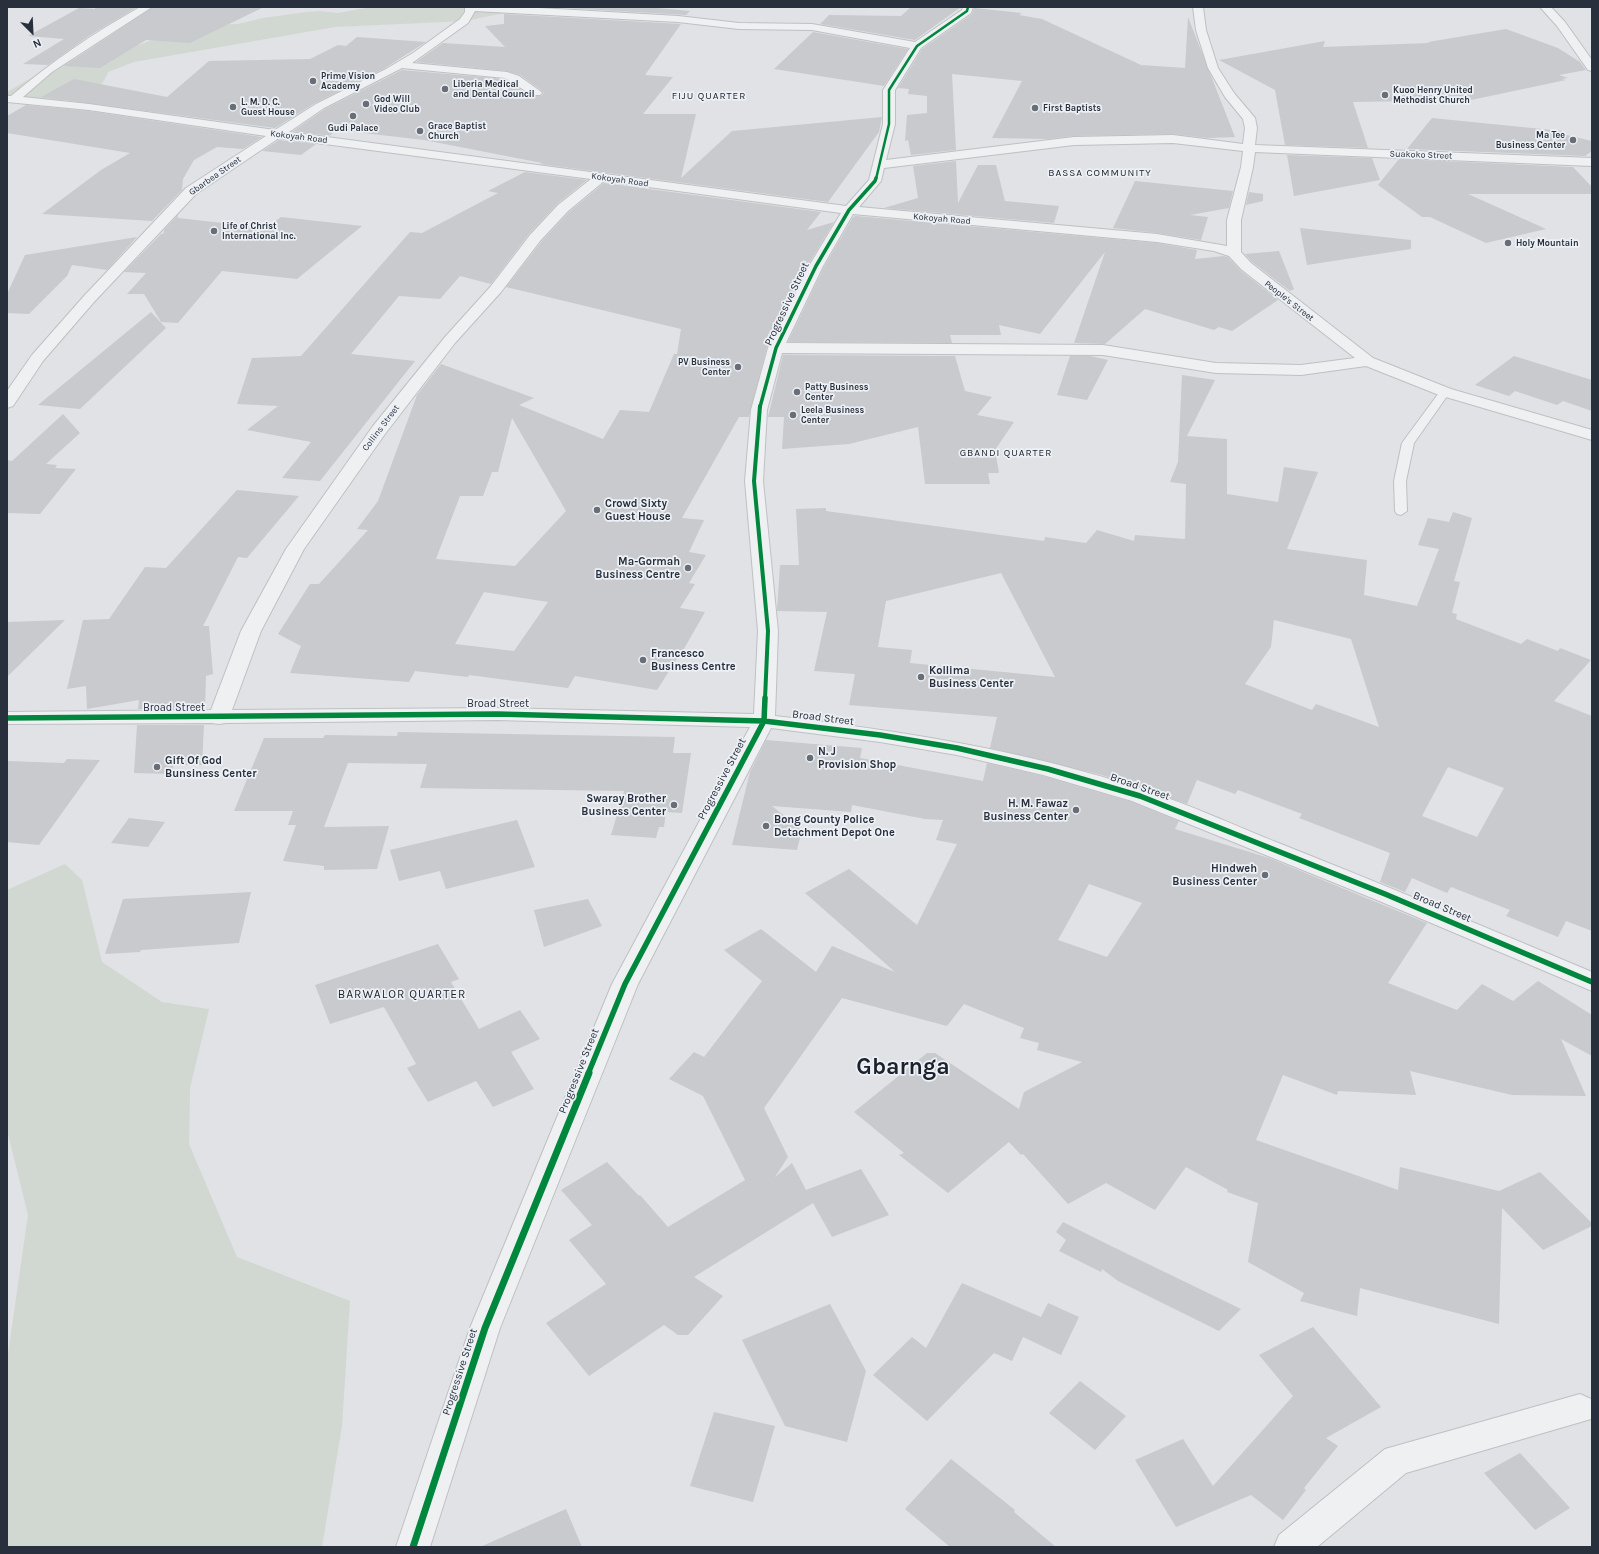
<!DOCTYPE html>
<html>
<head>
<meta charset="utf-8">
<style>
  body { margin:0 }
  #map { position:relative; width:1599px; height:1554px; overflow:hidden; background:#e0e2e5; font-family:Karla,sans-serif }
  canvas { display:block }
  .frame { position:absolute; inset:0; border:8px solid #28303d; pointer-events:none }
  .north { position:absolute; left:12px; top:12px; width:40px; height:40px; -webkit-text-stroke:3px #edf1f5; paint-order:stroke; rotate:156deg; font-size:11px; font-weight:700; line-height:16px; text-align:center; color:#28303d }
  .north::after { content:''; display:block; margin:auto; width:14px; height:18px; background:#28303d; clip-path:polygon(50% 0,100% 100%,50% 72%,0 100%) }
</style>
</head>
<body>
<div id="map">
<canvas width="1599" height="1554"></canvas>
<div class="frame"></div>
<div class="north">N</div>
</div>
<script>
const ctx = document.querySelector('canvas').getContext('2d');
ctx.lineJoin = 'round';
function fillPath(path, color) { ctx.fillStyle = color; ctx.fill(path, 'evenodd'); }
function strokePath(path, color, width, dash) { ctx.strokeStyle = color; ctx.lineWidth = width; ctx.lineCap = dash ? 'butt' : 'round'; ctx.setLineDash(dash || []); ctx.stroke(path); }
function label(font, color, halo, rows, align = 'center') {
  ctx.font = font + ' Karla,sans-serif'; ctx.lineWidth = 3.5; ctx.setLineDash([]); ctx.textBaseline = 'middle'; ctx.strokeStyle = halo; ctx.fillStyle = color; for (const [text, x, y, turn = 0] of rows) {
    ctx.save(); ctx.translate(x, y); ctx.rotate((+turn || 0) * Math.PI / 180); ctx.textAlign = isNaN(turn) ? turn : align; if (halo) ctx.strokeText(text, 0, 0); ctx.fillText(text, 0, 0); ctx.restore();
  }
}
const green = new Path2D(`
  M371 7H532L466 21 335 27 134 62 108 72C94 112 39 99 7 96V92L62 60 86 58 135 46 195 26 238 24 263 18 306 12 320 11 338 13Z
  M65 864 82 880 102 962 162 1002 209 1009 190 1088 189 1144 237 1257 350 1301 342 1426 322 1547H7V1361L28 1215 7 1130V890Z`);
const building = new Path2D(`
  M95 7H137L89 36 48 65 23 64 64 39 28 36 79 8 95 9Z
  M153 7H264L190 43 146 40 100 68 64 66Z
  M548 7H646L690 11 686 15Z
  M911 7H961L915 40 820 24 829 15 901 16Z
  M974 8 1022 13 1019 15 1042 19 1141 65 1185 68 1188 17 1235 137 1207 138 1173 134 1074 136 1048 139 992 138 1022 81 952 74 956 150 911 155 908 140 905 141 907 115 927 113V96L908 94 909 89 898 88 922 49 972 14Z
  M504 14 681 24 645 75 673 77 643 114H696L681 178 732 131 882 117 879 132 828 202 540 164 542 163 424 140 337 130 329 136 293 131 325 109 402 70 504 79 531 96H541L544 93 541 90 520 75 507 71 416 62 443 43 505 47 485 26 504 24Z
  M1506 29 1558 48 1580 62 1586 70 1559 75 1568 78 1562 79 1566 80 1471 100 1353 102 1368 148 1285 145 1275 90 1219 60 1325 41 1323 47 1429 43 1428 42Z
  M813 32 908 49 884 86 774 69Z
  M357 37 426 42 385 68 315 103 275 128 41 97 74 79 167 97 209 61 310 59 338 45 346 46Z
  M26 105 89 111 262 137 243 149 217 147 194 160 183 179 182 190 152 221 42 214 101 170 130 153 7 133V116Z
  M1432 118 1562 131V134L1592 141V151L1585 156 1407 149Z
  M279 140 316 144 301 155 262 151Z
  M1287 155 1372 158 1380 180 1294 196Z
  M1399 159 1573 167 1592 187V194H1468L1546 229 1486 243 1430 217H1422L1378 185Z
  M956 161 958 203 978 165H996L1005 201 1059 206 1054 223 884 208 918 198 913 166Z
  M525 172 587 180 557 204 529 234 491 284 460 276 440 299 399 296 351 354 415 361 320 481 282 478 311 442 247 430 278 406 237 404 252 358 301 356 410 232 422 233 498 193 488 191Z
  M1135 181 1233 191 1229 208 1190 215 1208 217 1201 240 1157 233 1113 228Z
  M604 183 821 212 807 230 834 222 808 265 767 347 749 417H739L682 518 704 520 689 552 706 555 689 583 695 584 680 608 705 612 681 654H680L657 690 575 676 568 688 469 675 468 677 415 671 409 682 290 673 301 646 278 634 310 584H319L368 530 357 529 378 501 417 395 441 364 534 398 519 405 603 439 620 410 649 412 674 354H677L681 329 506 287 541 242 569 212ZM512 418 566 511 515 566 436 559 460 496H483L492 472H498ZM484 592 548 602 514 651 455 644Z
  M1249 192 1263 194V201L1246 205Z
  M178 215V218L267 228 281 217 362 226 297 279 222 271 178 323 161 322 144 294H127L146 273 124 272 161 234 164 233V230Z
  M856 216 1157 243 1197 250 1195 259 1224 256 1228 257 1240 270 1278 300 1232 331 1219 327 1214 330 1145 309 1105 344 1074 343 1105 252 1040 334 999 325 1001 335H950L952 343 788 342 824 267 853 217Z
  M1300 228 1411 240V249L1307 265Z
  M137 237 107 270 72 265 67 276 29 314 7 313V294L25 255Z
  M1279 251 1294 289 1290 291 1252 262 1245 254Z
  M151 312 166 328 80 409 38 405Z
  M783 355 955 356 965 391 992 397 977 415 1014 422 995 450 999 473H988L990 484H925L918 427 849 444 782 449 784 417H768Z
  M1070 356H1090L1108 360 1087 400 1057 395Z
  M1514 356 1592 380V411L1563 401 1557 405 1515 391 1509 396 1475 385Z
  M1182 375 1215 380 1187 436 1227 439V494L1278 502 1284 467 1318 472 1287 549 1367 560 1364 595 1417 606 1439 549 1418 545 1428 518 1449 522 1453 512 1472 518 1454 581 1460 582 1452 613 1457 614 1456 619 1521 644 1527 639 1558 651 1560 648 1591 660 1554 701 1592 716V931L1566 921 1558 937 1506 916 1510 910 1451 887 1447 893 1412 878 1405 892 1380 882 1390 853 1299 818 1302 814 1238 790 1235 794 1197 780 1187 804 1102 775 990 748 997 717 849 705 855 674 814 671 827 612 777 611 780 565H799L796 509 826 508V511L1044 541 1045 537 1086 543 1097 530 1134 541 1135 535 1185 539 1186 484 1170 482 1178 462ZM1001 573 1055 677 910 663 912 650 878 647 886 601ZM1274 620 1351 639 1379 727 1316 704 1312 710 1245 684 1271 647ZM1448 767 1504 788 1477 837 1422 816Z
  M63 414 80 433 46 464 57 465 55 468 76 469 40 514 7 513V460L12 461Z
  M237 490 299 496 247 558 238 557 203 626H209L213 674 206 676 205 709H138L139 700 87 709 86 686 67 689 83 620 109 619 145 567 166 568Z
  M65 620 7 677V622Z
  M137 725H204L202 765H174L170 774 134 773Z
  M398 732 675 737 673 753H691L682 813 666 812 664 827H659L656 838 611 835 624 791 420 788 427 764 348 763 324 827 389 826 377 869 324 870V866L283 861 296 825H288L293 811H234L264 738H323L325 735 397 736Z
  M766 740 862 748 860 758 983 781 987 763 1043 776 1132 802 1179 821 1175 829 1269 858 1427 923 1388 983 1457 1010 1482 984 1513 1001 1538 981 1592 1015V1056L1561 1039 1586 1096 1512 1095 1410 1071 1416 1095 1338 1091 1337 1095 1283 1075 1256 1140 1398 1190 1400 1167 1499 1191 1540 1172 1592 1223V1226L1543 1250 1502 1208 1499 1324 1360 1288 1357 1316 1300 1301 1304 1293 1248 1262 1258 1203 1227 1192 1228 1190 1186 1167 1155 1210 1106 1183 1068 1204 1023 1154 1021 1155 1009 1142 948 1193 899 1155 904 1153 854 1112 927 1053H935L1019 1109 1024 1092 1082 1062 1037 1050 1039 1043 1020 1038 1024 1028 964 1004 947 1026 842 998 764 1108 788 1157 775 1177 792 1163 806 1190 861 1169 889 1215 832 1237 813 1203 694 1277 723 1296 688 1335H678L664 1325 589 1376 546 1323 606 1284 569 1240 592 1225 561 1190 607 1162 639 1196 640 1195 668 1227 745 1180 703 1096 669 1079 694 1052 704 1057 762 981 724 950 761 929 816 972 832 946 895 972 805 893 849 869 917 925 957 844 936 840 943 820 925 819 852 805 851 812 772 806 802 830 797 850 732 845 750 772ZM1089 884 1142 903 1107 957 1058 940Z
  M67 759 100 760 39 845 7 842V761L64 763Z
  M129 818 165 822 148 847 111 843Z
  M517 820 535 867 446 889 440 871 399 881 390 850Z
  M251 892 239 943 141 950 140 952 105 954 123 899Z
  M588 899 602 926 544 947 534 910Z
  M438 944 459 979 451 982 479 1029 520 1010 540 1039 511 1052 534 1089 493 1107 476 1081 428 1102 407 1068 416 1064 384 1007 330 1024 315 985Z
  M1063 1222 1109 1245 1241 1309 1219 1331 1118 1281 1102 1269 1101 1272 1059 1251 1066 1240 1056 1232Z
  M962 1283 1041 1317 1048 1303 1079 1317 1061 1355 1023 1337 1012 1361 994 1353 927 1421 873 1375 912 1337 926 1348Z
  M830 1304 866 1371 847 1442 785 1426 742 1340Z
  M1313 1327 1381 1407 1326 1438 1338 1446 1304 1488 1306 1490 1283 1520 1251 1495 1176 1527 1135 1460 1183 1439 1213 1486 1293 1396 1259 1355Z
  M1080 1381 1126 1416 1095 1450 1049 1413Z
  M714 1412 775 1426 753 1502 690 1486Z
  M1520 1453 1570 1508 1535 1530 1484 1473Z
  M951 1459 1015 1510 1014 1512 1056 1547H950L905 1509Z
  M566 1509 582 1547H480Z`);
const lane = new Path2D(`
  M1445 389 1450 392 1414 443 1406 481 1407 511 1401 515 1397 514 1395 511 1394 481 1402 443 1441 390Z`);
const street = new Path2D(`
  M140 7H152L52 72 23 97 89 104 275 130 316 104 386 69 413 53 460 19 465 12V7H522L678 16 739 23 812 24 915 42 962 10 963 7H973L971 13 921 48 895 90V124L886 160 1074 137 1173 135 1243 144 1245 128 1243 119 1225 97 1208 68 1196 30 1193 7H1203L1206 30 1218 68 1234 93 1255 118 1257 128 1255 145 1592 158V166L1255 152 1253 167 1241 220V252L1251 263 1373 358 1451 389 1592 430V440L1439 395 1366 366 1301 375 1216 373 1103 355 782 353 767 410 763 481 778 631 775 716C901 731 1026 750 1147 791 1191 805 1233 825 1276 842 1382 884 1487 928 1592 972V991L1377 900 1132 801 1043 775 957 755 880 742 771 728 638 984 500 1328 430 1547H396L470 1328 612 984 750 727 497 720 226 723 219 724 212 723 7 724V712L211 710 241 631 286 549 373 426 445 337 491 286 530 235 558 205 591 179 279 138 196 194 94 302 43 361 13 406 7 408V391L32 355 84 296 186 188 266 136 89 110 7 102V96H11C51 62 94 33 140 7ZM475 11 678 22 739 29 812 30 910 48 883 90V124L869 180 846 206 289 132 324 108 402 68 505 78 532 95H540L542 93 540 91 519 76 507 72 412 63 468 23ZM1173 143 1243 151 1241 167 1227 220V246L1157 234 859 207 881 181 884 168 1074 145ZM604 181 841 213 809 266 768 348 751 410 745 481 758 631 754 714 497 708 232 710 261 631 304 549 385 434 455 343 501 292 540 241 568 211ZM853 214 1157 242 1214 251 1229 256 1241 269 1355 358 1301 365 1216 363 1103 345 786 343 823 266Z
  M1540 7H1551L1565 22 1592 60V71L1588 70 1557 26Z
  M1580 1394 1591 1399V1419L1406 1473 1317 1547H1274L1279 1535 1385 1449Z`);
const cyclewayFar4 = new Path2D(`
  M876 179 889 124V90L917 46 967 11 968 7`);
const cyclewayFar3 = new Path2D(`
  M760 407 776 348 816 266 849 210 875 181 876 178`);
const cyclewayFar2 = new Path2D(`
  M760 406 754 481 768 631 765 699`);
const cyclewayFar1 = new Path2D(`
  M7 718 497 714 764 721 880 735 957 748 1048 769 1140 796 1385 894 1592 982
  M588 1074 625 984 764 721 765 698`);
const cycleway = new Path2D(`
  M413 1547 485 1328 589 1073`);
const markers = [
  [313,81,4,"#686e78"],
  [445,89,4,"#686e78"],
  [1385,95,4,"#686e78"],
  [366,104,4,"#686e78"],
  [233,107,4,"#686e78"],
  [1035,108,4,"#686e78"],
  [353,116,4,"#686e78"],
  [420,131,4,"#686e78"],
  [1573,140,4,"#686e78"],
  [214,231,4,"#686e78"],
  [1508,243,4,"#686e78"],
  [738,367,4,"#686e78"],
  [797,392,4,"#686e78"],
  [793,415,4,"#686e78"],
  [597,510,4,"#686e78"],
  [688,568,4,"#686e78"],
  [643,660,4,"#686e78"],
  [921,677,4,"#686e78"],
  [810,758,4,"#686e78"],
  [157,767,4,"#686e78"],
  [674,805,4,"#686e78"],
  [1076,810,4,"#686e78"],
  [766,826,4,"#686e78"],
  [1265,875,4,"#686e78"]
];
const farPoinames = [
  ["Prime Vision",321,76],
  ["Academy",321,86],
  ["Liberia Medical",453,84],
  ["and Dental Council",453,94],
  ["Kuoo Henry United",1393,90],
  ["Methodist Church",1393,100],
  ["God Will",374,99],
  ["Video Club",374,109],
  ["L. M. D. C.",241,102],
  ["Guest House",241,112],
  ["First Baptists",1043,108],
  ["Grace Baptist",428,126],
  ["Church",428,136],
  ["Gudi Palace",353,128,"center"],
  ["Ma Tee",1565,135,"right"],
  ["Business Center",1565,145,"right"],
  ["Life of Christ",222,226],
  ["International Inc.",222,236],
  ["Holy Mountain",1516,243],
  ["PV Business",730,362,"right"],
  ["Center",730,372,"right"],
  ["Patty Business",805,387],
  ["Center",805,397],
  ["Leela Business",801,410],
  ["Center",801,420]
];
const farStreetnames = [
  ["Kokoyah Road",299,137,7],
  ["Suakoko Street",1421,155,2],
  ["Gbarbea Street",215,176,-35],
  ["Kokoyah Road",620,180,8],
  ["Kokoyah Road",942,219,5],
  ["People's Street",1289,301,38],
  ["Collins Street",381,428,-53]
];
const farNeighbourhoodnames = [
  ["FIJU QUARTER",709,96],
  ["BASSA COMMUNITY",1100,173],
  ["GBANDI QUARTER",1006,453]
];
const streetNames = [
  ["Progressive Street",787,304,-65],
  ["Broad Street",498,704],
  ["Broad Street",174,708],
  ["Broad Street",823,718,7],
  ["Progressive Street",722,779,-62],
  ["Broad Street",1140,787,19],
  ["Broad Street",1442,907,23],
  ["Progressive Street",579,1071,-68],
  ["Progressive Street",460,1372,-72]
];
const poiNames = [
  ["Crowd Sixty",605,504],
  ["Guest House",605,517],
  ["Ma-Gormah",680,562,"right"],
  ["Business Centre",680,575,"right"],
  ["Francesco",651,654],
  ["Business Centre",651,667],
  ["Kollima",929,671],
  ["Business Center",929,684],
  ["N. J",818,752],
  ["Provision Shop",818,765],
  ["Gift Of God",165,761],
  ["Bunsiness Center",165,774],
  ["Swaray Brother",666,799,"right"],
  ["Business Center",666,812,"right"],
  ["H. M. Fawaz",1068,804,"right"],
  ["Business Center",1068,817,"right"],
  ["Bong County Police",774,820],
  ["Detachment Depot One",774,833],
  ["Hindweh",1257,869,"right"],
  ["Business Center",1257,882,"right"]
];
const neighbourhoodNames = [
  ["BARWALOR QUARTER",402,995]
];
const nearTownnames = [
  ["Gbarnga",903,1067]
];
fillPath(green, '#d1d8d1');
fillPath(building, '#c8cacd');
strokePath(lane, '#bec0c3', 2);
strokePath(street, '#bec0c3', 2);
fillPath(lane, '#eff0f2');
fillPath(street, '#eff0f2');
strokePath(cyclewayFar4, '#00873e', 2.5);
strokePath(cyclewayFar3, '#00873e', 3.5);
strokePath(cyclewayFar2, '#00873e', 4);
strokePath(cyclewayFar1, '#00873e', 5.5);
strokePath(cycleway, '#00873e', 7);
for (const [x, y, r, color] of markers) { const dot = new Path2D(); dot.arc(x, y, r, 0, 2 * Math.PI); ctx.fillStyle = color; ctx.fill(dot); strokePath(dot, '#edf1f5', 1.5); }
label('bold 9px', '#28303d', '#edf1f5', farPoinames, 'left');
label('9px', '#28303d', '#edf1f5', farStreetnames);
ctx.letterSpacing = '1px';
label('10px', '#1b212d', '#edf1f5', farNeighbourhoodnames);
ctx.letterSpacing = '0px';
label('11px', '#28303d', '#edf1f5', streetNames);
label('bold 11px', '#28303d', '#edf1f5', poiNames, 'left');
ctx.letterSpacing = '1px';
label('12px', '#1b212d', '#edf1f5', neighbourhoodNames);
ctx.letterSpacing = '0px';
label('bold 23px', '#1b212d', '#edf1f5', nearTownnames);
</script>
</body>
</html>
